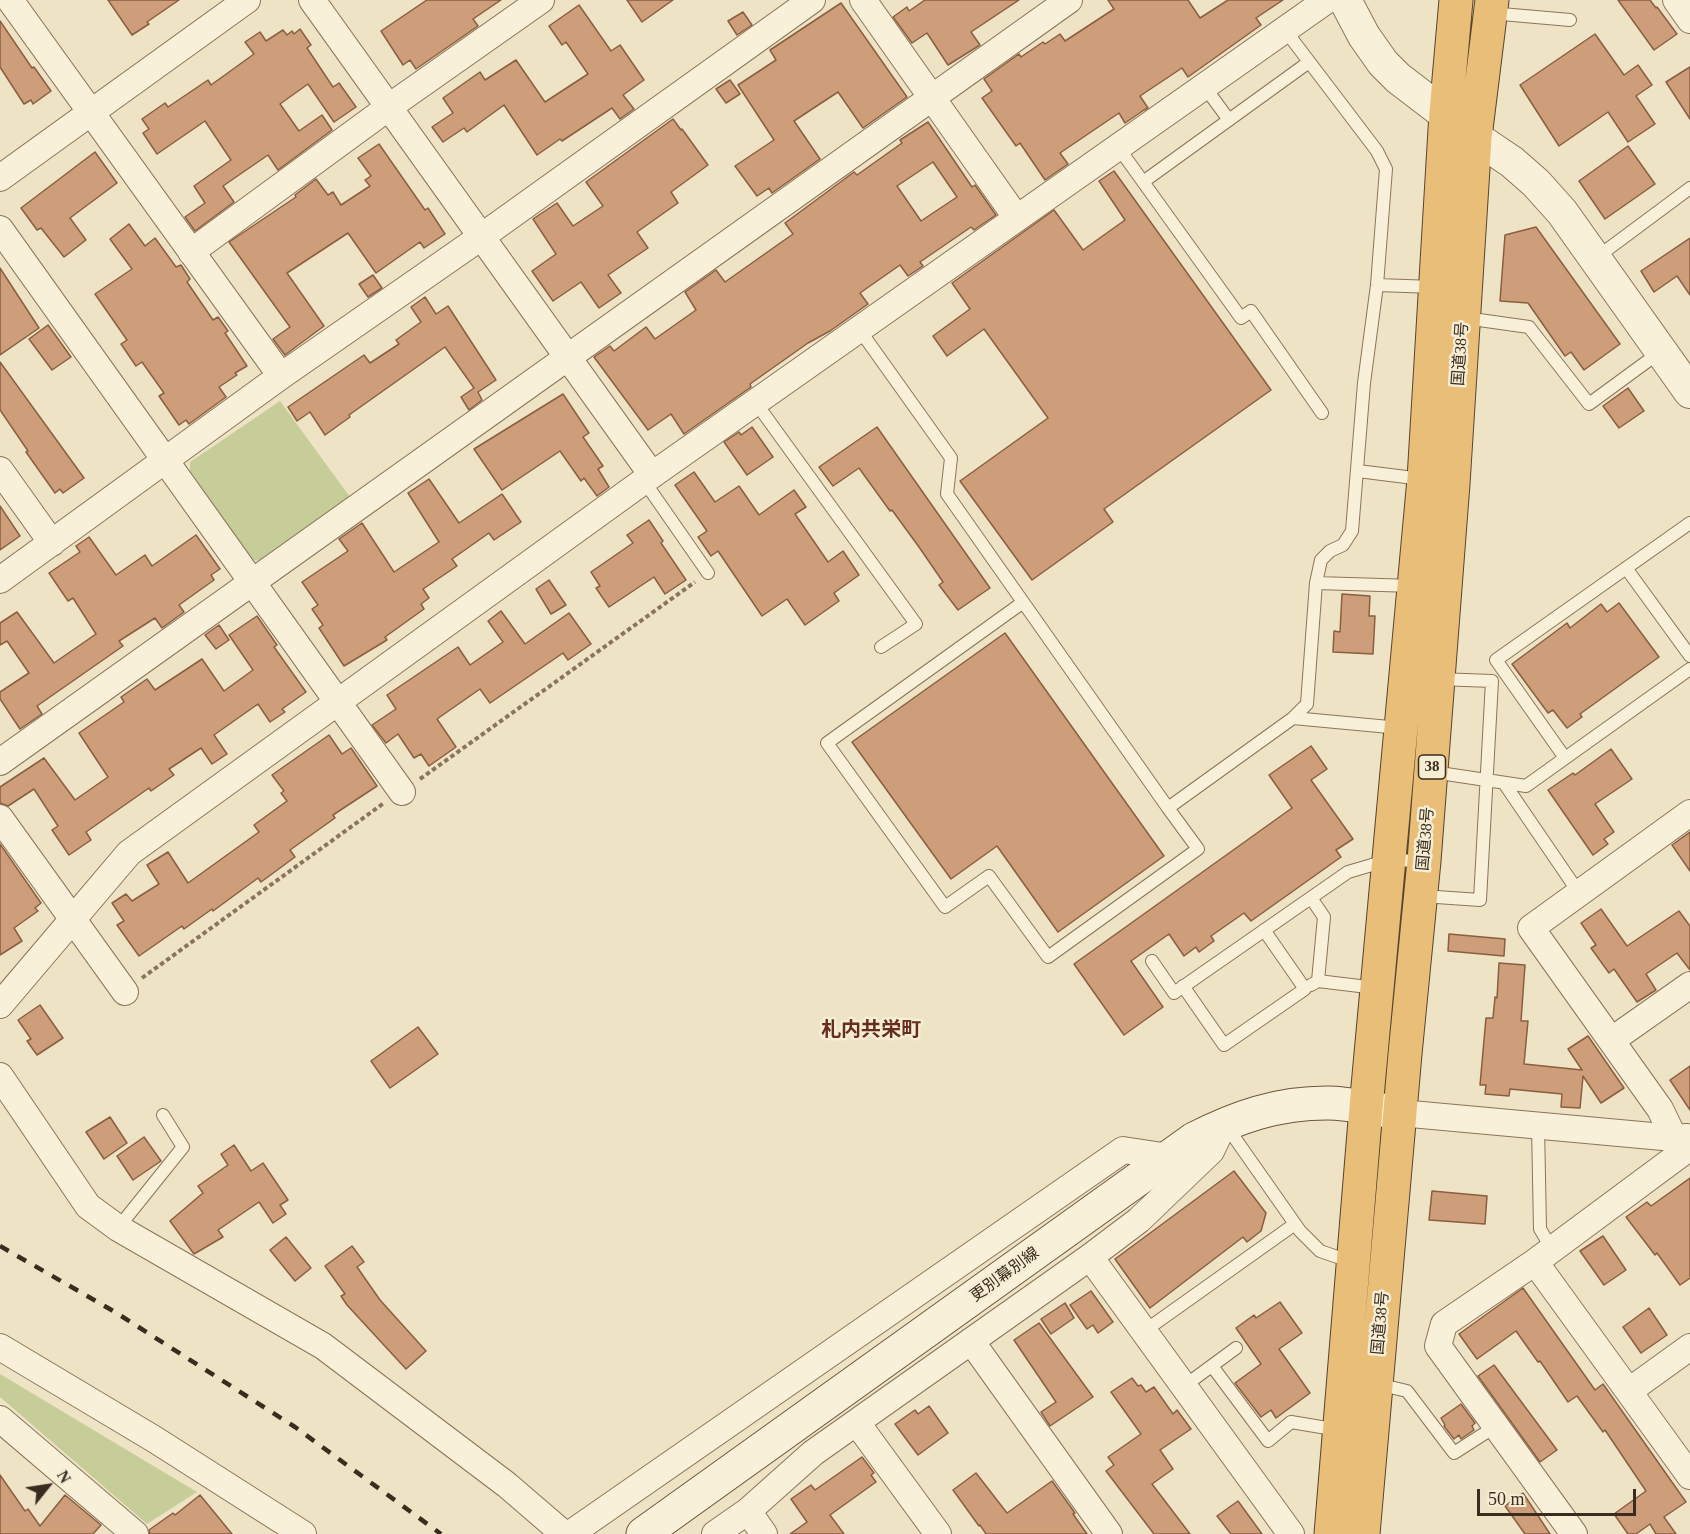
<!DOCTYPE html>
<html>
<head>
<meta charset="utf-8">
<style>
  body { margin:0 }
  #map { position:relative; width:1690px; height:1534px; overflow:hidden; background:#efe3c5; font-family:"Times New Roman",serif }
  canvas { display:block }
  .north { position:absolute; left:18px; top:1456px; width:60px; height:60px; -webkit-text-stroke:4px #f6edd5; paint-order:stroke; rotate:60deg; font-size:16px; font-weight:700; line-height:24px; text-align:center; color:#3a2c1f }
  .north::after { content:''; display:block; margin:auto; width:21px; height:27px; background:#3a2c1f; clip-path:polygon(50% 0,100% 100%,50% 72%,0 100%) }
  .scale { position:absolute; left:1477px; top:1489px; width:159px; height:27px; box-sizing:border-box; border:3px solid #3a2c1f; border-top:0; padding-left:8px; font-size:18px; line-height:21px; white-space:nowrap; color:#3a2c1f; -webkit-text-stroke:4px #f6edd5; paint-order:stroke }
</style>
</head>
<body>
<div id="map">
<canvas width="1690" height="1534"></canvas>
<div class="north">N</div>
<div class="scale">50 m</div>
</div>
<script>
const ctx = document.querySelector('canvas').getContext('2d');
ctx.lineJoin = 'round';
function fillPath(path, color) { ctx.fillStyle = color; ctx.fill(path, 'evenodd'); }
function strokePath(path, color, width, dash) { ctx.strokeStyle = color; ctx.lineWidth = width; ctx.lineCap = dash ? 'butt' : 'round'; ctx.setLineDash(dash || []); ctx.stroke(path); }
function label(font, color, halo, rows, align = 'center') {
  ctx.font = font + ' "Times New Roman","Noto Sans JP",serif'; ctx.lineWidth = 5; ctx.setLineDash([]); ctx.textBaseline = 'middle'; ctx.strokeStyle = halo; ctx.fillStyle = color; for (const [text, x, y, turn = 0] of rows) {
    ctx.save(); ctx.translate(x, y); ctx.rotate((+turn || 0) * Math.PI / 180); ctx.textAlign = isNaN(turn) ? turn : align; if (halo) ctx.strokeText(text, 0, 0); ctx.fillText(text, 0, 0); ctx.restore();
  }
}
const green = new Path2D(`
  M280 401 350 497 261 561 252 560 190 471V462Z
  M0 1374 197 1492 147 1524 0 1397Z`);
const building = new Path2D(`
  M108 0H179L147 22 149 24 132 35Z
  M427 0H501L473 19 478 26 416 69 410 60 403 65 381 31Z
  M627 0H673L642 22Z
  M925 0H1019L971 32 980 45 948 65 927 33 912 43 893 17 907 7 909 11Z
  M1108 0H1188L1200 18 1228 0H1283L1256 18 1261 25 1188 77 1182 68 1140 96 1148 108 1144 110 1125 123 1119 113 1060 153 1068 164 1045 180 1020 143 1016 146 982 98 992 91 984 79 1019 54 1021 57 1043 42 1045 44 1060 34 1065 41 1114 9Z
  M1618 0H1650L1656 8 1657 7 1677 34 1654 50Z
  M841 3 907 97 863 128 838 92 794 121 820 159 772 193 769 188 757 196 735 166 774 140 738 85 776 60 770 50Z
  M579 5 611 51 620 45 644 80 623 95 634 109 620 119 612 108 562 141 560 139 537 155 504 105 467 132 464 128 443 142 432 127 453 113 443 98 480 72 485 80 516 60 545 102 588 74 566 42 562 45 549 26Z
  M743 12 752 25 737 35 728 21Z
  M0 21 32 68 34 67 51 91 33 104 31 100 24 104 0 67Z
  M300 29 311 45 307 48 333 87 339 83 356 107 334 122 308 84 280 104 299 131 322 115 332 130 278 170 268 155 223 186 234 202 195 231 185 217 205 203 194 186 231 160 205 121 157 154 143 133 149 129 142 119 165 103 168 107 208 80 211 85 254 54 245 42 260 32 266 41 283 30 287 35 292 31 294 34Z
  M1595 34 1624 75 1638 65 1652 85 1636 96 1655 124 1628 142 1608 112 1559 146 1520 85Z
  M1690 67V119L1666 82Z
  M730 80 740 94 726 103 716 89Z
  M673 119 681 130 682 129 708 165 671 192 678 203 637 232 648 248 608 275 621 293 599 308 581 282 553 301 532 271 556 254 533 219 557 203 573 226 603 206 586 182Z
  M928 122 972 187 975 185 996 215 974 230 971 227 920 262 923 266 908 276 900 265 860 293 868 304 830 331 808 343 750 384 751 387 684 434 671 414 648 430 594 357 610 346 614 351 646 327 655 339 696 310 685 292 716 270 725 282 793 234 785 223 854 172 857 175 902 143 900 140ZM933 162 957 197 921 221 897 186Z
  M379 144 425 210 428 208 445 234 424 248 420 242 376 273 348 233 287 273 324 326 285 355 273 339 290 327 229 242 296 197 295 195 316 179 328 195 333 192 341 205 370 186 365 180 371 176 358 158Z
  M1628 146 1655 184 1605 219 1579 181Z
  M95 152 117 183 70 218 86 240 64 257 41 228 37 230 21 208Z
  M1114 171 1271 390 1104 509 1113 522 1032 580 960 481 1048 418 984 329 947 356 933 336 970 309 952 283 1054 210 1083 250 1125 220 1099 181Z
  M129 224 145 246 155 238 176 267 181 265 190 279 187 282 213 320 218 317 228 331 225 333 247 366 235 373 237 375 219 387 226 397 189 424 186 420 179 425 159 396 164 393 142 362 136 366 121 344 127 340 95 294 132 269 110 239Z
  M1536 227 1620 344 1584 370 1571 352 1565 356 1528 303 1500 301 1505 235Z
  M1690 238V295L1677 276 1654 292 1641 271Z
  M0 268 39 328 0 355Z
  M373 275 382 288 368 297 359 284Z
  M425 297 436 314 448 306 496 380 478 392 482 400 469 410 461 397 474 388 445 347 349 415 350 417 325 435 310 412 297 421 288 407 364 355 370 363 399 344 396 340 421 322 411 307Z
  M48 325 71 357 52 370 29 339Z
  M0 362 84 478 63 493 60 489 55 493 26 452 28 451 0 410Z
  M1628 388 1644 411 1619 428 1603 406Z
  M563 394 589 433 583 437 603 466 598 469 609 487 597 496 584 478 581 481 560 451 502 490 474 449Z
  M752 427 773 457 747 475 724 442 739 432 741 435Z
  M877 427 990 588 958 610 939 585 943 582 919 547 892 510 890 511 859 468 833 486 819 467Z
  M694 472 715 502 739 486 759 515 794 490 806 507 795 514 828 562 843 551 859 575 834 593 839 601 805 625 787 599 762 616 718 551 711 556 698 537 707 531 675 485Z
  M429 479 459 523 502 494 521 522 494 540 489 533 452 559 457 566 423 589 429 598 421 604 424 609 385 637 387 640 344 666 319 628 323 625 312 609 318 605 302 582 348 551 339 539 362 523 394 572 439 542 408 493Z
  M0 506 20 536 0 550Z
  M649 520 663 541 661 543 686 580 665 594 654 577 609 607 596 588 600 586 591 572 633 543 627 535Z
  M196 535 220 569 211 575 214 580 179 605 184 612 162 628 155 618 119 641 123 646 37 706 42 714 20 729 0 699V692L29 673 7 641 0 645V623L17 612 54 663 96 634 73 598 68 601 49 573 80 552 76 546 89 537 116 575 145 555 152 566Z
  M549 580 566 605 551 614 536 589Z
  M1342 594 1370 596 1369 616H1375L1373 654 1333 652 1334 631 1340 632Z
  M1619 603 1659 657 1580 714 1582 717 1567 728 1553 710 1548 713 1512 664 1567 623 1570 628 1601 604 1607 612Z
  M501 611 525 644 569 613 591 644 568 660 563 653 490 703 480 689 437 719 456 747 429 766 421 754 414 758 398 734 386 743 372 725 396 709 387 695 458 647 470 665 503 642 488 621Z
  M257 616 277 645 274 647 306 692 282 709 285 712 270 722 258 704 214 735 227 754 212 764 201 748 169 769 174 775 151 791 149 788 86 832 91 840 69 855 52 830 58 826 34 789 8 806 0 803V787L44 758 75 800 108 777 79 733 124 702 121 697 147 679 155 690 202 659 224 691 253 670 229 635Z
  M219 625 229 640 216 649 205 635Z
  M1005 633 1164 856 1058 932 997 846 951 879 852 742Z
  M329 735 342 754 351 748 377 786 333 815 335 818 290 850 295 857 261 882 258 878 213 911 212 909 184 929 182 926 139 956 117 925 124 921 112 903 126 894 132 901 159 884 147 865 168 852 188 883 259 832 254 825 287 801 281 793 284 791 272 775Z
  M1311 746 1327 769 1311 780 1353 839 1336 850 1341 857 1251 921 1244 913 1211 936 1214 941 1199 952 1196 947 1184 956 1169 934 1131 961 1163 1007 1124 1035 1074 964 1292 808 1269 775Z
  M1611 749 1632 779 1595 804 1614 832 1604 839 1608 844 1593 855 1548 790 1573 773 1575 775Z
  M1690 832V871L1672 845Z
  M0 844 41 903 35 908 38 911 14 928 22 941 0 955Z
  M1601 909 1627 946 1679 911 1690 926V970L1677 953 1646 974 1656 990 1637 1002 1614 969 1609 973 1591 948 1596 945 1581 923Z
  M1449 934 1505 939 1504 956 1448 951Z
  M1499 963 1525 965 1521 1021H1528L1524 1064 1582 1070 1568 1049 1588 1036 1624 1088 1601 1103 1583 1076 1580 1108 1561 1107 1562 1094 1510 1089 1509 1096 1485 1094 1486 1085H1480L1486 1018H1493L1495 997 1497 998Z
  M40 1005 63 1038 37 1055 27 1041 31 1039 18 1020Z
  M418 1027 438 1054 390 1088 371 1061Z
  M1690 1066V1110L1670 1080Z
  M110 1117 127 1143 104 1159 86 1132Z
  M144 1137 161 1161 133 1180 117 1156Z
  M234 1145 251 1171 263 1163 288 1200 280 1205 286 1214 273 1223 259 1202 218 1230 223 1237 194 1254 170 1221 203 1193 198 1186 228 1165 221 1154Z
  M1234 1171 1266 1213 1261 1231 1247 1242 1243 1237 1150 1308 1115 1259Z
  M1690 1178V1278L1680 1285 1657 1253 1655 1255 1626 1217 1647 1202 1651 1206Z
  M1432 1191 1487 1196 1485 1224 1429 1220Z
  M1603 1236 1626 1270 1604 1285 1580 1251Z
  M286 1237 311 1268 295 1281 270 1250Z
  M352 1246 364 1262 357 1267 380 1300 426 1351 406 1369 347 1305 341 1296 345 1294 325 1266Z
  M1523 1288 1595 1390 1603 1384 1686 1502 1664 1517 1676 1534H1656L1650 1524 1636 1534H1628L1614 1514 1646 1491 1605 1430 1603 1432 1577 1396 1568 1402 1540 1361 1538 1362 1516 1331 1477 1359 1459 1334Z
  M1091 1291 1113 1322 1098 1333 1093 1325 1087 1329 1070 1305Z
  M1280 1302 1302 1333 1279 1349 1310 1393 1276 1418 1271 1410 1261 1417 1235 1383 1261 1364 1236 1328 1254 1315 1256 1318Z
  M1065 1303 1074 1318 1051 1334 1041 1319Z
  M1649 1308 1667 1335 1641 1353 1623 1327Z
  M1039 1323 1093 1397 1050 1426 1041 1412 1056 1402 1014 1340Z
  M1494 1365 1557 1450 1540 1462 1478 1376Z
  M1132 1378 1138 1386 1141 1385 1146 1392 1154 1387 1173 1414 1177 1410 1191 1429 1160 1450 1173 1469 1152 1484 1190 1534H1154L1106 1471 1114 1465 1108 1457 1141 1434 1111 1392Z
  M1461 1404 1475 1423 1472 1426 1474 1430 1461 1439 1459 1435 1454 1439 1444 1426 1445 1425 1441 1418Z
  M929 1406 948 1433 918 1455 895 1424 915 1410 918 1414Z
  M862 1457 874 1473 871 1475 876 1482 830 1515 844 1534H790L807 1522 791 1499 811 1485 815 1490Z
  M976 1473 1007 1513 1052 1481 1075 1513 1073 1514 1087 1534H986L980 1525 979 1526 953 1490Z
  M0 1475 25 1511 28 1509 40 1526 65 1495 101 1525 93 1534H0Z
  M1523 1493 1550 1534H1525L1505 1506Z
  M200 1495 232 1534H150L149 1530 173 1513 175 1515Z
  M1238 1501 1262 1534H1231L1217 1516Z`);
const path = new Path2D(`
  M420 779 695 582
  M142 978 384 803`);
const service = new Path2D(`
  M1490 13 1570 20
  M1204 86 1229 120
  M1118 147 1241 318 1251 311 1322 413
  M1143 182 1309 62
  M1596 258 1690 188
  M1377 285 1434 287
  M1465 318 1529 327 1589 404 1660 352
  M859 329 951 458 947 494 1168 808 1293 718 1307 704 1316 583 1321 560 1330 551 1343 545 1352 531 1364 383 1377 285 1386 169 1377 151 1285 30
  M756 403 916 624 881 647
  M1358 471 1422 479
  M644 481 708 573
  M1626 568 1690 656
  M1316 583 1414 586
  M1022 603 827 743 945 907 989 876 1048 957 1198 849 1168 808
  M1293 718 1400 728
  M1565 758 1496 660 1690 523
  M1433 772 1526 786 1690 669
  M1504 783 1579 893
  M1422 896 1480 900 1492 681 1438 679
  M1311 898 1324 917 1318 981
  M1152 961 1174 993 1348 872 1389 860 1423 861
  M1311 985 1318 981 1376 988
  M1183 986 1224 1045 1305 989 1264 930
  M1538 1126 1540 1229 1552 1249
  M1227 1127 1300 1231 1320 1251 1352 1262
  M118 1228 183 1147 163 1115
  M1143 1332 1295 1224
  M1212 1366 1268 1441 1291 1422 1339 1430
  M1377 1384 1407 1391 1454 1453 1496 1426
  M1183 1387 1236 1348`);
const minor = new Path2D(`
  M10 0 281 376
  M312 0 652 475
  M863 0 1016 217
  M1676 0 1690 20
  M0 178 247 0
  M0 229 402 792
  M191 252 389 107 541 0
  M0 470 52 543
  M0 580 281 376 481 237 812 0
  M0 762 1069 0
  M0 818 125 992
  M0 1005 129 853 652 475 1327 0
  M1612 1040 1690 985
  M0 1076 88 1206 118 1228 323 1346 507 1485 564 1534
  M1400 1113 1674 1138 1687 1137
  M1674 1138 1660 1109 1531 928 1690 813
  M1090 1257 1291 1534
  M1535 1262 1690 1476
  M971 1341 1109 1534
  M0 1347 154 1439 303 1534
  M1629 1391 1690 1347
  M0 1419 135 1534
  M857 1423 938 1534
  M748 1511 764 1534
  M570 1534 1123 1150 1169 1157
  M715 1534 748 1511 813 1453 1090 1257 1139 1220 1211 1151 1224 1124
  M1574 1534 1438 1346 1444 1324 1535 1262 1690 1147`);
const tertiary = new Path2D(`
  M1345 0 1364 36 1383 63 1398 78 1475 137 1512 162 1536 183 1562 212 1690 392`);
const secondary = new Path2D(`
  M643 1534 1194 1139C1237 1117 1277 1103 1327 1103 1349 1103 1373 1109 1395 1112`);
const trunk = new Path2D(`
  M1331 1534 1366 1108 1424 479 1446 113 1456 0
  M1363 1534 1405 1054 1424 861 1453 484 1475 137 1492 0`);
const rail = new Path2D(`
  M0 1246 115 1312 295 1427 441 1534`);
const shields = [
  [1432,767,27]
];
const shieldNames = [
  ["38",1432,767]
];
const streetNames = [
  ["国道38号",1461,354,-86],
  ["国道38号",1426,839,-85],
  ["更別幕別線",1005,1275,-36],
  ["国道38号",1381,1323,-85]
];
const quarterNames = [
  ["札内共栄町",871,1031]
];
fillPath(green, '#c7cd99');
fillPath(building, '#ce9e7a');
strokePath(building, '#8a5e40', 1.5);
strokePath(service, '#8a755b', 14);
strokePath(minor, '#8a755b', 28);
strokePath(tertiary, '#8a755b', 34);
strokePath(secondary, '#6c563e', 35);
strokePath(trunk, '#58432f', 35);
strokePath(path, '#8a755b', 4, [4.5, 3]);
strokePath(service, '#f9f0d9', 12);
strokePath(minor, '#f9f0d9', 26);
strokePath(tertiary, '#f9f0d9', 32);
strokePath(secondary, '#f9f0d9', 33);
strokePath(trunk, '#e8be79', 33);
strokePath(rail, '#3a2c1f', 4.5, [10, 10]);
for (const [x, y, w] of shields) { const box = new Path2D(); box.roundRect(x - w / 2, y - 12, w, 24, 4.5); ctx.fillStyle = '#f6edd5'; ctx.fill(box); strokePath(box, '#3a2c1f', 1.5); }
label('bold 15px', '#3a2c1f', null, shieldNames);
label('16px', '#3a2c1f', '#f6edd5', streetNames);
label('bold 20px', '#682e1d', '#f6edd5', quarterNames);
</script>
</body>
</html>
